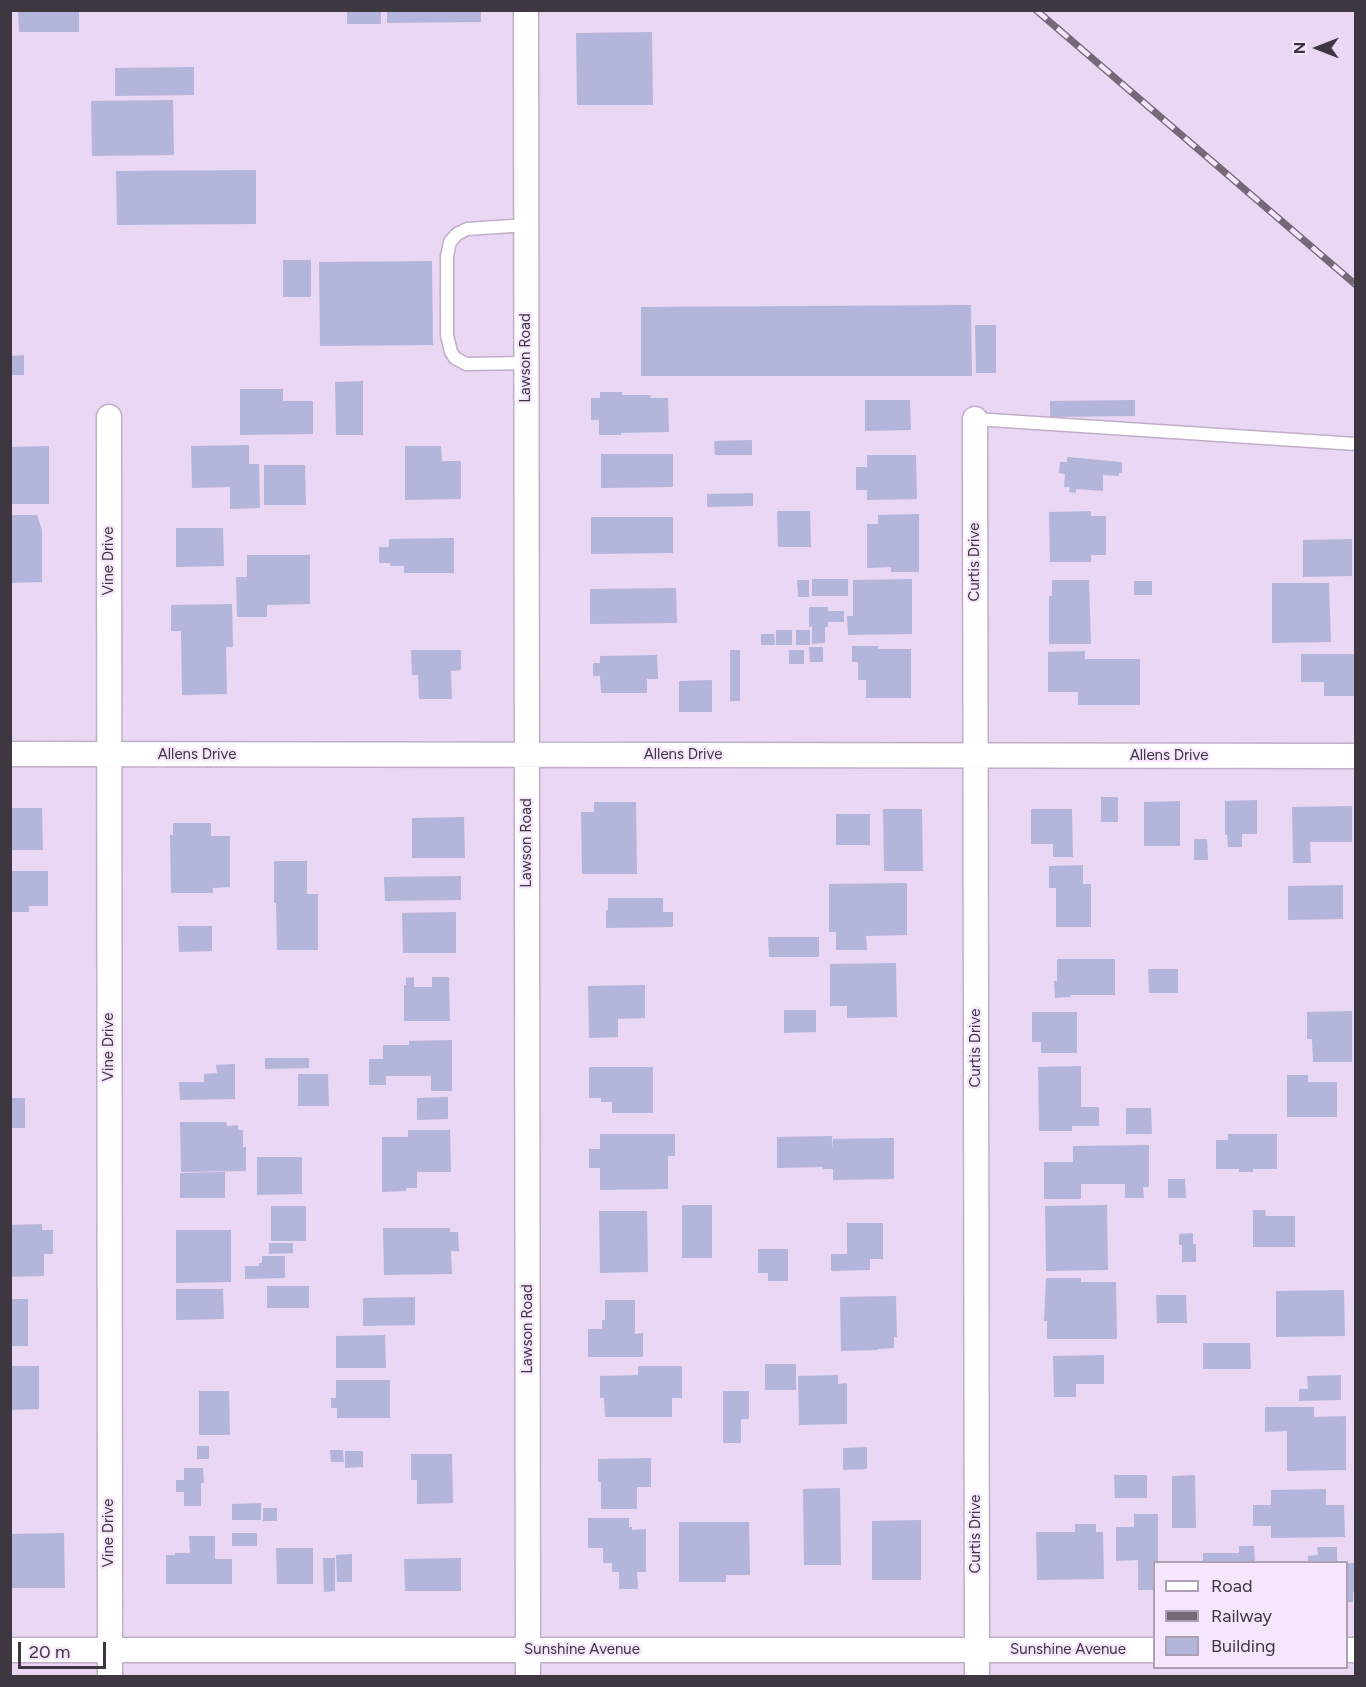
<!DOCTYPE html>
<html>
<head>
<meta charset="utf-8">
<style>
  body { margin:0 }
  #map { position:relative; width:1366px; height:1687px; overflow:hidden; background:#ead7f3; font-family:Figtree,sans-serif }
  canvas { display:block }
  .frame { position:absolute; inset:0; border:12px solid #3e3641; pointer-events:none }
  .legend { position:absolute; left:1153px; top:1561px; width:195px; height:108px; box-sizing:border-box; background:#f5e6fd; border:2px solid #aca0b2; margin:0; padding:8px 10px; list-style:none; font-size:18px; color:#3e3641 }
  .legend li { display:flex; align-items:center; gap:12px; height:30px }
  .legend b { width:30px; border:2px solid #aca0b2 }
  .north { position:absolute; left:1288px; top:18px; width:60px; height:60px; -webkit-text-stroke:4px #f5e6fd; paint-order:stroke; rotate:270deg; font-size:16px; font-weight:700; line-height:24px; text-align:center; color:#3e3641 }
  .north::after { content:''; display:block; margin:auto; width:21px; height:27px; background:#3e3641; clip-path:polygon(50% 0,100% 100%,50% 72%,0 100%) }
  .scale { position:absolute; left:18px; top:1642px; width:88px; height:27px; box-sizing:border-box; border:3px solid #3e3641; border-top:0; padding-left:8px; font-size:18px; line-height:21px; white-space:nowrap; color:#3e3641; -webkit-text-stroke:4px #f5e6fd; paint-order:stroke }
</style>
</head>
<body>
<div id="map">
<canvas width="1366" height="1687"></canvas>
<div class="frame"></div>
<ul class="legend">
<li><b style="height:8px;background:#fff"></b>Road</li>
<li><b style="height:8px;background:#746979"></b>Railway</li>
<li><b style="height:16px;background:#b3b5da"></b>Building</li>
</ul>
<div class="north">N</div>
<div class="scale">20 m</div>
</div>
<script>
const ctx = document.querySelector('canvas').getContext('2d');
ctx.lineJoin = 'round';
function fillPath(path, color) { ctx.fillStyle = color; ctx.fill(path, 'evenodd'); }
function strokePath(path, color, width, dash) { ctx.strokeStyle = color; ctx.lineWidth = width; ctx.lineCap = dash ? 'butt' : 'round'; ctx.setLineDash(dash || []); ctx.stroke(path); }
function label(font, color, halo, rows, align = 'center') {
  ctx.font = font + ' Figtree,sans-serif'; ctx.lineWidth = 4.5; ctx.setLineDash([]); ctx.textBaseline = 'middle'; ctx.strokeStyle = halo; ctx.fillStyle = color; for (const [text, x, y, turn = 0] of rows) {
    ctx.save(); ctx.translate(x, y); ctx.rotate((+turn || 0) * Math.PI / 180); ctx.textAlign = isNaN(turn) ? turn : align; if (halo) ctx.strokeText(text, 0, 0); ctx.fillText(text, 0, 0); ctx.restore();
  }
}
const building = new Path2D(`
  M18 10H79V32H19Z
  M347 10H381V24H347Z
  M387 10H481V22L387 23Z
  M652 32 653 105H577L576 33Z
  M194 67V95L115 96V68Z
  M173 100 174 155 92 156 91 101Z
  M256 170V224L117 225 116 171Z
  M283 260H311V297H283Z
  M432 261 433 345 320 346 319 262Z
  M971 305 972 376H641V307Z
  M975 325H996V373H976Z
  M24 355V375H10V356Z
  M363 381V435H336L335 382Z
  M240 389H283V401H313V434L240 435Z
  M600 392H622V395H650L651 398H668L669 432 621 433V435H599V420H591V398H600Z
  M865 400H910L911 430 865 431Z
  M1135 400V416L1050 417V401Z
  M752 440V455H715L714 441Z
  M249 445V464H259L260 508 230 509V487L192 488 191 446Z
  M49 446V504H10V447Z
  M405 446H441L442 461H461V499L405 500Z
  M601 454H673V487L601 488Z
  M867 455H916L917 499 867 500V490H856V467H867Z
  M1067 457 1122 462V473H1119V476L1103 475V491L1076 489V493L1069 492 1070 487H1064L1065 474 1059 473 1060 462H1067Z
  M264 465H305L306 505H264Z
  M753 493V506L707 507V494Z
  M777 511H810L811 547H778Z
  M1091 511V516H1106V555H1091V562H1050L1049 512Z
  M919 514V572H891V567L867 568V524H878V515Z
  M10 515H37L42 530V582L10 583Z
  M591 517H673V553L591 554Z
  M176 528H223L224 566 176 567Z
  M454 538V573H404V566H391L390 563H379V547H389V539Z
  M1352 539V576L1303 577V540Z
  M247 555H310V604L267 605V617H237L236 577H247Z
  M812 579H848V596H812Z
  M912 579V634L848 635 847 616H853V580Z
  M797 580H809V597H798Z
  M1052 580H1089L1091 644H1049V596H1052Z
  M1134 581H1152V595H1134Z
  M1272 583H1329L1331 642 1272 643Z
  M676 588 677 623 590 624V589Z
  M232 604 233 647H226L227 694 182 695 181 631H171V605Z
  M809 607H828V611H844V622H828V627H825V643L812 644V626L809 627Z
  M776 630H792V645H776Z
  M796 630H810V645H796Z
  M761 634H774L775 645H761Z
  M852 646H878V649H911V698H866V680H858V662H852Z
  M809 647H823V662H810Z
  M411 650H461V670L451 671 452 699H419L418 675H412Z
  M730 650H740V701H730Z
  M789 650H804V664H789Z
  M1085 651V659H1140V705H1078V692H1048V652Z
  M1301 654H1356V696H1324V682H1301Z
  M657 655 658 679H647V693H601L600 676H593V663H600V656Z
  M712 680V712H679V681Z
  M1101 797H1118V822H1101Z
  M1257 800V834H1242V847H1228L1227 835H1225V801Z
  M1180 801V846H1144V802Z
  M594 802H636L637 874H582L581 812H594Z
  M1352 806V842H1310L1311 863H1293L1292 807Z
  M10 808H42L43 850H10Z
  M883 809H922L923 871H884Z
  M1031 809H1072L1073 857H1053V844H1031Z
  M836 814H870V845H836Z
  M464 817 465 858H412V818Z
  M173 823H211V836H230V887L213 888V893H171L170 835H173Z
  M1194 839H1207L1208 860H1194Z
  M274 861H307V894H318V950H277L276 903H274Z
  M1083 865V884H1091V927H1056V888H1049V866Z
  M10 871H48V906H29V912H10Z
  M461 876V900L385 901 384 877Z
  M907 883V935L866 936 867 950H836V932H829V884Z
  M1343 885V919L1288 920V886Z
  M608 898H663V912H673V927L606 928V910H608Z
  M456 912V953H403L402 913Z
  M178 926H212V951L179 952Z
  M768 937H819V957H769Z
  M1057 959H1115V995H1070L1071 997 1055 998 1054 981H1057Z
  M896 963 897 1017 847 1018V1006H830V964Z
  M1148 969H1178V993H1149Z
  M414 977V987H432V977H449L450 1021H404V985H406V978Z
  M645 985V1018L618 1019V1037L589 1038 588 986Z
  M784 1010H816V1032L784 1033Z
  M1352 1011V1062H1313L1312 1039H1307V1012Z
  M1032 1012H1077V1053H1041V1042H1032Z
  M452 1040V1091H431V1076H386V1085H369V1059H383V1045H409V1041Z
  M265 1058H309V1068L265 1069Z
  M235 1064V1099L180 1100 179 1082H204V1074L217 1073 216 1065Z
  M1081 1066V1107H1099V1126H1072V1131H1039L1038 1067Z
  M589 1067H653V1113H612V1102H601V1098H589Z
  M298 1074H328L329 1106H298Z
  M1287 1075H1308V1082H1337V1117H1287Z
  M448 1097V1119L417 1120V1098Z
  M10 1098H25V1128H11Z
  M1126 1108H1151L1152 1134H1126Z
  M180 1122H226L227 1126 238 1125V1130H243V1147H246V1171L181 1172Z
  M408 1130H450L451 1172H417V1188H406V1191L382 1192V1137H408Z
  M600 1134H675V1156H668V1189L600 1190V1168H589V1149H600Z
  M1228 1134H1277V1169H1253V1172H1239V1169H1216V1140H1228Z
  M832 1136V1149L833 1139 894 1138V1179L833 1180V1169H823V1167L777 1168V1137Z
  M1149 1145V1187H1143L1144 1198H1125V1184H1081V1199H1044V1162H1073V1146Z
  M257 1157H302V1194L257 1195Z
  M225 1172V1198H180V1173Z
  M1168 1179H1185L1186 1198H1168Z
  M682 1205H712V1258H682Z
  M1107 1205 1108 1270 1046 1271 1045 1206Z
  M271 1206H306V1241H271Z
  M1253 1210H1265L1266 1216H1295V1247H1253Z
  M599 1211H647L648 1272 600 1273Z
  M847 1223H883V1259H870V1270L831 1271V1254H847Z
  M42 1224V1230H53V1254H44V1276L10 1277V1225Z
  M383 1228H450V1232H458L459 1251H451L452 1274 384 1275Z
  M176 1230H231V1282L176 1283Z
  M1193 1233V1244H1196V1262H1182V1245H1179V1234Z
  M269 1243H293V1253L269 1254Z
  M758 1249H788V1281H768V1273H758Z
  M262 1256H285V1278L245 1279V1266H259V1263H262Z
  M1046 1278H1081V1282H1116L1117 1339H1047V1321H1044Z
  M267 1286H309V1308H267Z
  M176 1289H223L224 1319 176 1320Z
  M1344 1290 1345 1336 1276 1337V1291Z
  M1156 1295H1186L1187 1323H1157Z
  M896 1296 897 1337H894V1348L878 1349V1350L841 1351 840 1297Z
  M415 1297V1325L363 1326V1298Z
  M10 1299H28V1346H10Z
  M605 1300H635V1334L643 1333V1357H588V1329H602V1320H605Z
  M385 1335 386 1368H336V1336Z
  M1203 1343H1250L1251 1369H1203Z
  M1104 1355V1384H1076V1397H1054L1053 1356Z
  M765 1364H796V1390H765Z
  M10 1366H39V1409L10 1410Z
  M638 1366H682V1398H672V1417H605L604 1398H600V1376L638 1375Z
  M838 1375V1384L847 1383V1424L799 1425 798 1376Z
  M1341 1375V1400L1299 1401V1389H1308L1307 1376Z
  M336 1380H390V1418H337V1408H331V1398H336Z
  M199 1391H229L230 1435H199Z
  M723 1391H749V1419H741V1443H723Z
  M1265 1407H1314V1417L1346 1416V1470L1287 1471V1431L1265 1432Z
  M197 1446H209V1459H197Z
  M867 1447V1469L843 1470V1448Z
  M330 1450H343L344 1462H331Z
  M345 1451H363V1467L345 1468Z
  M411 1454H452L453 1503 417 1504V1480H411Z
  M651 1458V1487H637V1509H601V1482H598V1459Z
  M184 1468H203L204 1483H201V1506H184V1492H176V1480H184Z
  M1114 1475H1147V1498H1115Z
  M1195 1475 1196 1528H1172V1476Z
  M840 1488 841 1565H804L803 1489Z
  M1326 1489V1505H1344L1345 1537 1271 1538V1526H1253V1505H1271V1490Z
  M261 1503V1520H232V1504Z
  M263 1508H277V1521H263Z
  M1134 1514H1158V1562H1154V1590H1138V1560L1116 1561V1527H1134Z
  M588 1518H629V1527H632V1530L646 1529V1572H637L638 1589H619V1572H612V1563H603V1548H588Z
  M921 1520V1580H872V1521Z
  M679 1522H749L750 1575H726V1582H679Z
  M1075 1524H1096V1532H1103L1104 1579 1037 1580 1036 1532H1075Z
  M64 1533 65 1588H10V1534Z
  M232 1533H257V1546H232Z
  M189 1536H215V1559H232V1584H166V1555H175V1553H190Z
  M1239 1546H1254L1255 1562H1203V1553H1239Z
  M1317 1547H1337V1562H1308V1556L1318 1555Z
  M276 1548H313V1584H277Z
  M352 1554V1582H337L336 1555Z
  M323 1558H335V1591L324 1592Z
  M461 1558V1591H405L404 1559Z
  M1346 1563H1356V1592H1353V1602H1346Z`);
const lane = new Path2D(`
  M526 363 466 364 455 358 451 352 447 335V256L450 242 457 234 467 229 527 225
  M975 419 1356 444`);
const street = new Path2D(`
  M526 10 528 1676
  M109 417 110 1676
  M975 419 977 1676
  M10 754 1356 756
  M10 1650H1154
  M1346 1650H1356`);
const rail = new Path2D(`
  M1036 10 1356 285`);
const streetNames = [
  ["Lawson Road",526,358,-90],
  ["Vine Drive",109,561,-90],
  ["Curtis Drive",975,562,-90],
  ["Allens Drive",197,755],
  ["Allens Drive",683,755],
  ["Allens Drive",1169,756],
  ["Lawson Road",527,843,-90],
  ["Vine Drive",109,1047,-90],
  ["Curtis Drive",976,1048,-90],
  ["Lawson Road",528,1329,-90],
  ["Vine Drive",109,1533,-90],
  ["Curtis Drive",976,1534,-90],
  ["Sunshine Avenue",582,1650],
  ["Sunshine Avenue",1068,1650]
];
fillPath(building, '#b3b5da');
strokePath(lane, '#c0aec9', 15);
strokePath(street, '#c0aec9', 27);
strokePath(lane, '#fff', 12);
strokePath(street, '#fff', 24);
strokePath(rail, '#746979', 7);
strokePath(rail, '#f5e6fd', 4.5, [14]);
label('15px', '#3e3641', '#f5e6fd', streetNames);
</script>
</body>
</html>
